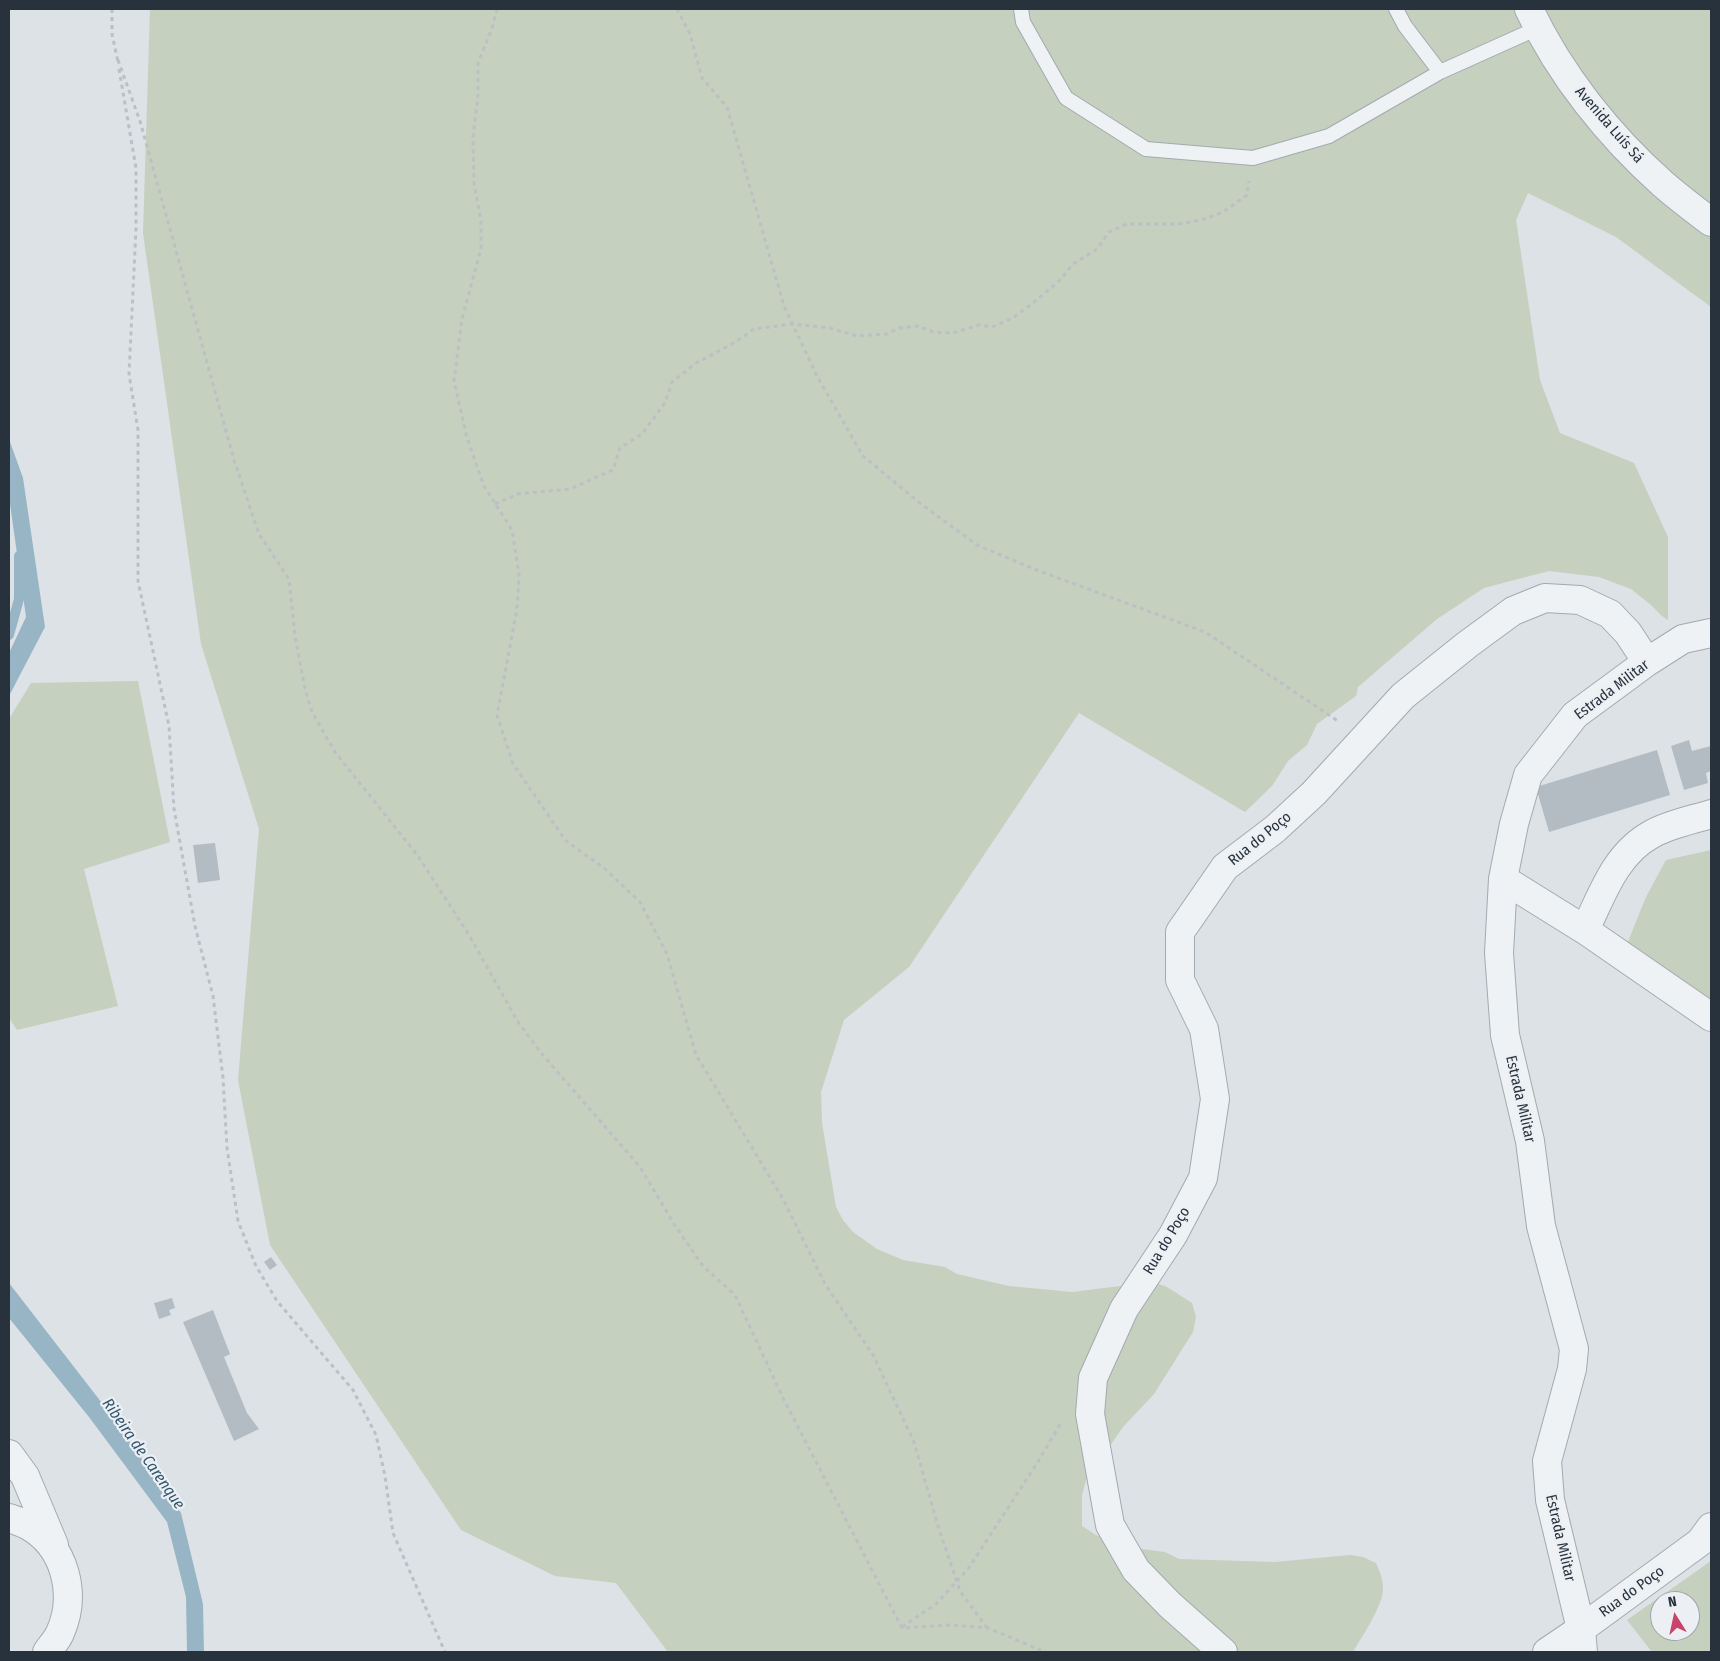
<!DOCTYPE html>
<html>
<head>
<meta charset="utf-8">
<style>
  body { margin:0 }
  #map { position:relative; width:1720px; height:1661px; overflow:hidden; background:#dce2e6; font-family:"Fira Sans Condensed",sans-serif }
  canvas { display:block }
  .frame { position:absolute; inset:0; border:10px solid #27323c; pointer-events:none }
  .north { position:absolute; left:1650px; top:1591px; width:50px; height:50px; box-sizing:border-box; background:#ecf0f4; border:1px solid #9da4aa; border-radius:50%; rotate:350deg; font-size:14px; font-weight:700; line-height:20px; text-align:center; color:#27323c }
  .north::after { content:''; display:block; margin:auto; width:18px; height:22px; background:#c9436c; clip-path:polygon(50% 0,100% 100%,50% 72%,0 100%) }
</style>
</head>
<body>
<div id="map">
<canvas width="1720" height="1661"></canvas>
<div class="frame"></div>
<div class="north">N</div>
</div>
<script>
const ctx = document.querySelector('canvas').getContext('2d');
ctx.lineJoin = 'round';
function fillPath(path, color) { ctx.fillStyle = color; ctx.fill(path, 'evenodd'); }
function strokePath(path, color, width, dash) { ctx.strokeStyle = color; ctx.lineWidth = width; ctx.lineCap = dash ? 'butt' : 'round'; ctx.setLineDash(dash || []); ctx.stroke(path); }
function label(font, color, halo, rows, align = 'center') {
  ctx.font = font + ' "Fira Sans Condensed",sans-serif'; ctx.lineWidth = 4.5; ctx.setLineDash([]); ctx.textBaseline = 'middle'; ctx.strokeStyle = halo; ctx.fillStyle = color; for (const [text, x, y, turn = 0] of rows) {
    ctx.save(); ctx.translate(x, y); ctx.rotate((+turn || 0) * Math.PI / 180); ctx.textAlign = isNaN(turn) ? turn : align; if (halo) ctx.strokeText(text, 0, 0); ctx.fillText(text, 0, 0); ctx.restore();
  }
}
const green = new Path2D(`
  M150 9H1711V307L1616 237 1528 193 1516 220 1540 380 1560 433 1634 463 1668 537V620L1662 616 1651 605 1631 589 1599 577 1549 571 1484 588 1437 619 1358 687 1356 696 1317 724 1307 745 1288 761 1272 786 1245 812 1079 713 909 967 844 1020 821 1092 822 1123 836 1207 843 1220 853 1232 877 1249 903 1260 945 1267 957 1274 1009 1286 1072 1292 1153 1282 1167 1287 1192 1303 1196 1317 1193 1332 1154 1394 1123 1427 1086 1480 1082 1495V1526L1096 1535 1127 1547 1165 1552 1179 1559 1275 1562 1350 1555 1363 1557 1376 1563C1380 1572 1383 1579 1383 1589 1382 1608 1362 1636 1353 1652H668L616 1583 555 1576 461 1530 270 1245 238 1080 259 829 201 644 143 233Z
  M138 681 170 842 84 869 118 1006 17 1030 9 1018V719L31 683Z
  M1711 850V1000L1627 944 1646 897 1666 860Z
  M1711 1561V1652H1652L1627 1620ZM1660 1601H1690V1631H1660Z`);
const water = new Path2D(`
  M9 439 23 478 45 627 9 696V653L26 617 9 497Z
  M9 1283 105 1407 181 1513 203 1604 204 1652H187L186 1597 167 1522 89 1417 9 1318Z`);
const stream = new Path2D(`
  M9 635 19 599V556`);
const building = new Path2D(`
  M1689 740 1692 751 1711 746V771L1706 773 1708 783 1684 790 1671 746Z
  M1657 750 1670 795 1549 832 1536 787Z
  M215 843 220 880 198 883 193 845Z
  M271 1257 277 1265 270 1270 264 1262Z
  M172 1298 175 1308 169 1310 171 1315 159 1319 154 1303Z
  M213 1310 230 1354 224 1357 247 1413 259 1429 234 1441 183 1322Z`);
const path = new Path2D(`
  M112 9V34L118 62
  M497 9 492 28 478 63V96L473 137 474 183 481 221V249L462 319 454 381 467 438 484 486 512 530 519 574 517 609 497 715 513 764 566 841 604 868 640 902 667 954 696 1055 783 1199 825 1284 873 1355 914 1442 938 1526 960 1591 987 1628
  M677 9 690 34 702 78 727 107 784 306 817 376 863 456 921 504 977 545 1034 569 1205 632 1338 721
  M118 60 140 121 234 460 259 534 289 579 295 636 305 689 312 712 335 752 418 856 469 935 518 1022 542 1054 640 1167 676 1227 703 1266 735 1295 783 1398 902 1628 951 1625 988 1628 1045 1652
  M119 69 136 168V229L129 374 138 430V581L169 726 174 809 195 926 213 996 223 1078 227 1148 238 1221 256 1266 277 1301 353 1390 376 1435 385 1476 393 1533 445 1652
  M495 504 518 494 570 489 613 470 620 448 642 434 665 403 672 382 696 363 734 343 754 329 792 324 830 328 857 336 886 334 900 328 918 326 933 332 953 333 979 325 992 327 1013 318 1033 303 1059 281 1073 264 1097 249 1109 232 1127 224H1179L1201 220 1223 212 1247 195 1249 181
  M902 1627 936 1604 968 1569 1034 1468 1061 1423`);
const service = new Path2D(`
  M1021 9 1023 22 1066 98 1146 149 1253 158 1329 136 1440 72 1538 28
  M1396 9 1405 26 1440 72`);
const minor = new Path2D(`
  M1503 879 1585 930 1711 1017
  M1585 930C1602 895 1615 854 1652 834 1670 824 1692 820 1711 814
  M1223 1652 1170 1605 1136 1570 1110 1525 1090 1414 1093 1378 1124 1309 1173 1235 1203 1178 1215 1099 1204 1029 1180 980V932L1225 867 1275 829 1314 793 1403 696 1468 644 1513 611 1545 598 1580 600 1610 614 1628 633 1647 662
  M1547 1652 1581 1629 1700 1542 1711 1527
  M1583 1652 1581 1629 1550 1500 1547 1461 1572 1369 1574 1349 1541 1226 1530 1141 1505 1035 1499 953 1503 879 1514 824 1528 775 1575 715 1647 662 1683 639 1711 633`);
const tertiary = new Path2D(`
  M1529 9C1560 75 1609 136 1663 184 1679 198 1695 210 1711 222
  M9 1454 25 1476 54 1545
  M9 1518C15 1520 21 1522 27 1525 66 1546 77 1595 60 1633 57 1640 51 1646 47 1652`);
const streetNames = [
  ["Avenida Luís Sá",1609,125,49],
  ["Estrada Militar",1612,690,-37],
  ["Rua do Poço",1260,839,-39],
  ["Estrada Militar",1520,1099,77],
  ["Rua do Poço",1167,1241,-59],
  ["Estrada Militar",1560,1538,77],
  ["Rua do Poço",1632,1592,-36]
];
const waterNames = [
  ["Ribeira de Carenque",143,1454,55]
];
fillPath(green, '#c5d0be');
fillPath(water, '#98b5c6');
strokePath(stream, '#98b5c6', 10);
fillPath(building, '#b4bcc3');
strokePath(service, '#a2aab0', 16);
strokePath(minor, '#a2aab0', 30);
strokePath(tertiary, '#a2aab0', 30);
strokePath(path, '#bbc0c5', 3, [4, 4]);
strokePath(service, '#eff2f5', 14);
strokePath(minor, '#eff2f5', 28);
strokePath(tertiary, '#eff2f5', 28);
label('15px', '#27323c', '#ecf0f4', streetNames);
label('italic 16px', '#32566e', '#ecf0f4', waterNames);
</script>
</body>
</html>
